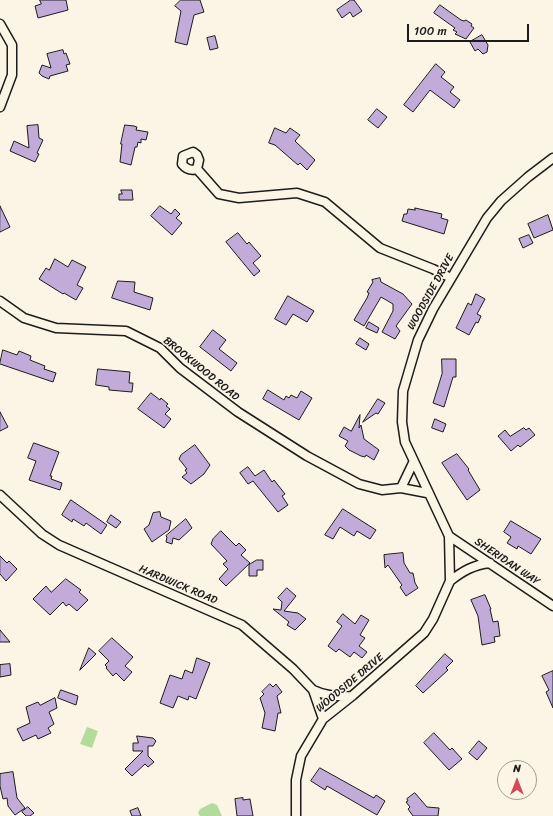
<!DOCTYPE html>
<html>
<head>
<meta charset="utf-8">
<style>
  body { margin:0 }
  #map { position:relative; width:553px; height:816px; overflow:hidden; background:#fcf5e5; font-family:Sriracha,sans-serif }
  canvas { display:block }
  .north { position:absolute; left:497px; top:760px; width:40px; height:40px; box-sizing:border-box; background:#fcf5e5; border:1px solid #a29e95; border-radius:50%; rotate:0deg; font-size:11px; font-weight:700; line-height:16px; text-align:center; color:#1c1c1c }
  .north::after { content:''; display:block; margin:auto; width:14px; height:18px; background:#d1495b; clip-path:polygon(50% 0,100% 100%,50% 72%,0 100%) }
  .scale { position:absolute; left:407px; top:24px; width:122px; height:18px; box-sizing:border-box; border:2px solid #1c1c1c; border-top:0; padding-left:5px; font-size:12px; line-height:14px; white-space:nowrap; color:#1c1c1c; -webkit-text-stroke:3px #fcf5e5; paint-order:stroke }
</style>
</head>
<body>
<div id="map">
<canvas width="553" height="816"></canvas>
<div class="north">N</div>
<div class="scale">100 m</div>
</div>
<script>
const ctx = document.querySelector('canvas').getContext('2d');
ctx.lineJoin = 'round';
function fillPath(path, color) { ctx.fillStyle = color; ctx.fill(path, 'evenodd'); }
function strokePath(path, color, width, dash) { ctx.strokeStyle = color; ctx.lineWidth = width; ctx.lineCap = dash ? 'butt' : 'round'; ctx.setLineDash(dash || []); ctx.stroke(path); }
function label(font, color, halo, rows, align = 'center') {
  ctx.font = font + ' Sriracha,sans-serif'; ctx.lineWidth = 3.5; ctx.setLineDash([]); ctx.textBaseline = 'middle'; ctx.strokeStyle = halo; ctx.fillStyle = color; for (const [text, x, y, turn = 0] of rows) {
    ctx.save(); ctx.translate(x, y); ctx.rotate((+turn || 0) * Math.PI / 180); ctx.textAlign = isNaN(turn) ? turn : align; if (halo) ctx.strokeText(text, 0, 0); ctx.fillText(text, 0, 0); ctx.restore();
  }
}
const green = new Path2D(`
  M87 727 98 731 92 748 80 744Z
  M212 803 217 805 222 816H200L198 813 200 809Z`);
const building = new Path2D(`
  M40 0H66L68 10 38 18 35 6 41 4Z
  M181 0H200L204 12 194 15 187 45 175 42 181 11 175 6Z
  M351 0H354L362 11 353 17 350 12 342 18 337 10Z
  M440 5 461 20 464 21 466 20 472 24 471 26 474 28 466 39 455 34 457 32 453 30 455 28 434 13Z
  M482 35 488 45 487 52 483 54 478 49 475 51 470 42Z
  M215 36 218 48 210 50 207 38Z
  M63 50 64 54 66 53 70 64 66 65 68 71 50 76 49 79 42 76 39 73 42 65 51 68 47 54Z
  M436 64 445 72 441 77 454 87 450 92 460 100 454 108 430 90 413 112 404 105Z
  M377 109 387 117 378 128 368 120Z
  M38 125 39 138 43 140 37 153 39 154 35 162 10 151 14 141 29 148 27 126Z
  M125 125 134 126 137 127 136 130 148 132 146 140 141 139V143L138 142 137 147H135L131 165 120 162 122 144H121Z
  M275 128 286 133 290 128 300 135 295 141 315 160 307 170 300 163 298 165 275 145 269 143Z
  M121 190H132L133 200H119V194H122Z
  M0 206 10 227 0 232Z
  M160 206 171 214 175 209 180 214 176 218 182 223 172 235 151 216Z
  M415 208 442 214 441 218 448 220 444 234 402 221 404 214H407L408 209 415 210Z
  M548 215 553 230 534 238 528 224Z
  M238 233 247 244 249 242 261 256 253 263 260 271 254 276 226 242Z
  M529 235 533 243 523 248 519 239Z
  M55 259 68 267 72 260 86 267 77 285 83 288 76 300 64 293 63 294 39 279 46 268 49 270Z
  M380 278 381 282 403 294 412 304 396 326 400 331 395 339 382 332 393 311V304L381 297 364 326 354 320 367 298 369 293 367 292 373 282 372 280Z
  M118 281 135 282 134 292 153 298 150 310 112 298Z
  M476 294 485 299 477 314 481 316 478 323 476 322 469 335 456 328 468 303 471 305Z
  M288 296 314 311 307 322 293 314 286 325 275 319Z
  M369 322 379 328 377 333 366 328Z
  M213 330 226 340 219 349 237 363 231 371 200 347Z
  M360 338 369 344 366 350 356 344Z
  M3 350 17 355 19 351 31 356 30 360 45 366 44 369 56 373 53 382 0 364Z
  M442 359H456V377H453L444 407 433 403 442 374Z
  M98 369 130 372 129 383H133L132 392 109 390V387L96 385Z
  M268 390 284 400 286 396 289 398 291 395 297 398 301 391 312 398 299 420 263 399Z
  M151 393 160 400 161 398 168 404 166 406 170 409 165 414 171 419 164 428 138 409Z
  M378 399 385 403 378 414 376 413 363 422Z
  M0 412 8 427 0 431Z
  M360 415 359 428 361 425 364 439 379 450 374 460 366 455 365 457 361 456 349 450 345 446 348 441 339 436 344 427 351 431Z
  M435 419 446 424 443 432 432 428Z
  M524 428 526 430 529 428 535 435 520 447 518 445 511 451 498 436 505 430 510 436Z
  M34 443 59 452 50 476H52L51 479 62 483 60 490 29 480 36 461 28 458Z
  M195 445 210 465 204 474 191 484 182 477 187 473 185 470 187 469 179 459 181 455Z
  M457 454 469 469 468 470 480 490 467 500 442 463Z
  M248 467 255 476 264 470 272 482 274 480 285 494 282 496 288 505 278 512 253 481 248 484 240 473Z
  M71 500 107 525 101 534 86 523 84 526 73 519 72 522 62 515Z
  M343 509 376 530 370 539 357 531 354 536 340 527 333 539 325 535Z
  M160 512 161 517 171 521 169 530 152 542 144 529 149 525 153 513Z
  M111 515 121 522 116 528 107 522Z
  M186 519 192 528 179 540 173 538 172 544 166 542 167 537 166 536Z
  M511 521 541 539 531 554 518 546 517 549 507 543 511 537 504 532Z
  M221 531 236 546 239 543 246 550 241 555 250 563 226 586 219 579 228 569 223 564 227 561 211 544 213 539Z
  M403 553 404 563 410 573H413L415 583 418 588 406 596 400 587 402 585 388 565 385 568 384 555Z
  M0 556 7 563 9 561 17 569 6 581 0 574Z
  M257 560H263V570H257V576H249V565Z
  M66 579 81 590 79 592 88 600 77 611 69 604 66 606 63 602 50 615 33 599 46 586 51 592Z
  M287 588 296 596 284 611 298 613 306 619 295 630 287 625 289 622 273 609 281 610 282 602 278 598Z
  M485 595 491 609H490L493 622 498 621 500 636 494 637 495 642 482 645 478 616 471 600Z
  M343 614 355 624 361 615 369 620 360 635 365 638 359 646 367 652 362 658 354 652 350 657 339 649 336 652 328 646 342 626 337 622Z
  M0 630 10 642H0Z
  M112 638 133 657 125 666 132 672 124 681 116 673 113 676 106 668 107 667 105 665 109 661 99 651Z
  M89 648 96 654 80 670Z
  M445 654 453 661 446 668 448 670 423 693 416 686Z
  M197 658 210 663 196 699 189 696 188 700 178 696 173 708 160 703 170 675 182 679 185 670 192 673Z
  M10 664 11 675 0 677V665Z
  M553 671V708L546 692 549 690 542 676Z
  M270 684 273 687 276 684 282 692 277 696 281 713H278L275 731 262 728 265 713 260 698 264 694 262 692Z
  M61 690 78 696 76 705 58 698Z
  M55 698 57 708 49 712 54 724 48 728 51 733 38 739 36 735 23 741 17 729 30 723 26 707 38 702 40 705Z
  M434 733 450 750 452 748 462 759 449 770 424 743Z
  M137 736 153 738 156 741 153 746H148V756L154 762 148 767 145 764 132 776 125 769 143 751H133V743H138Z
  M479 741 487 748 477 760 469 753Z
  M320 768 374 798 376 795 385 801 377 815 327 786 325 790 311 781Z
  M13 772 17 798 25 808 15 815 8 806 7 798 3 799 0 786V774Z
  M415 793 427 807 439 808 438 816H413L408 809 410 807 406 802 408 801 407 799Z
  M243 798V800L250 799 253 816H237L235 799Z
  M28 807 34 813 30 816H26L22 812Z
  M138 808 141 816H132L130 811Z`);
const minor = new Path2D(`
  M0 24 12 45V75L0 107
  M197 169C190 171 186 169 182 164L183 156 193 152 197 155 199 160 197 169 219 194 239 198 297 193 325 202 380 248 433 269 451 278
  M0 301 24 318 56 328 126 331 160 348 180 368 238 412 307 456 359 484 382 490 401 488 427 493
  M401 488 413 463
  M0 495 42 534 59 545 242 625 293 669 313 690 323 719
  M449 536 553 606
  M450 581C463 571 473 565 490 563
  M313 690C326 696 338 697 352 696
  M296 816V780L301 756 323 719 352 696 424 633 433 619 450 581 449 536 405 442 402 422 403 391 418 340 433 309 487 218 501 201 528 177 553 158`);
const streetNames = [
  ["WOODSIDE DRIVE",431,292,-61],
  ["BROOKWOOD ROAD",201,369,39],
  ["SHERIDAN WAY",507,562,34],
  ["HARDWICK ROAD",178,585,23],
  ["WOODSIDE DRIVE",350,683,-40]
];
fillPath(green, '#b2dc99');
fillPath(building, '#c2aad9');
strokePath(building, '#1c1c1c', 1);
strokePath(minor, '#1c1c1c', 11);
strokePath(minor, '#fcf5e5', 8);
label('11px', '#1c1c1c', '#fcf5e5', streetNames);
</script>
</body>
</html>
